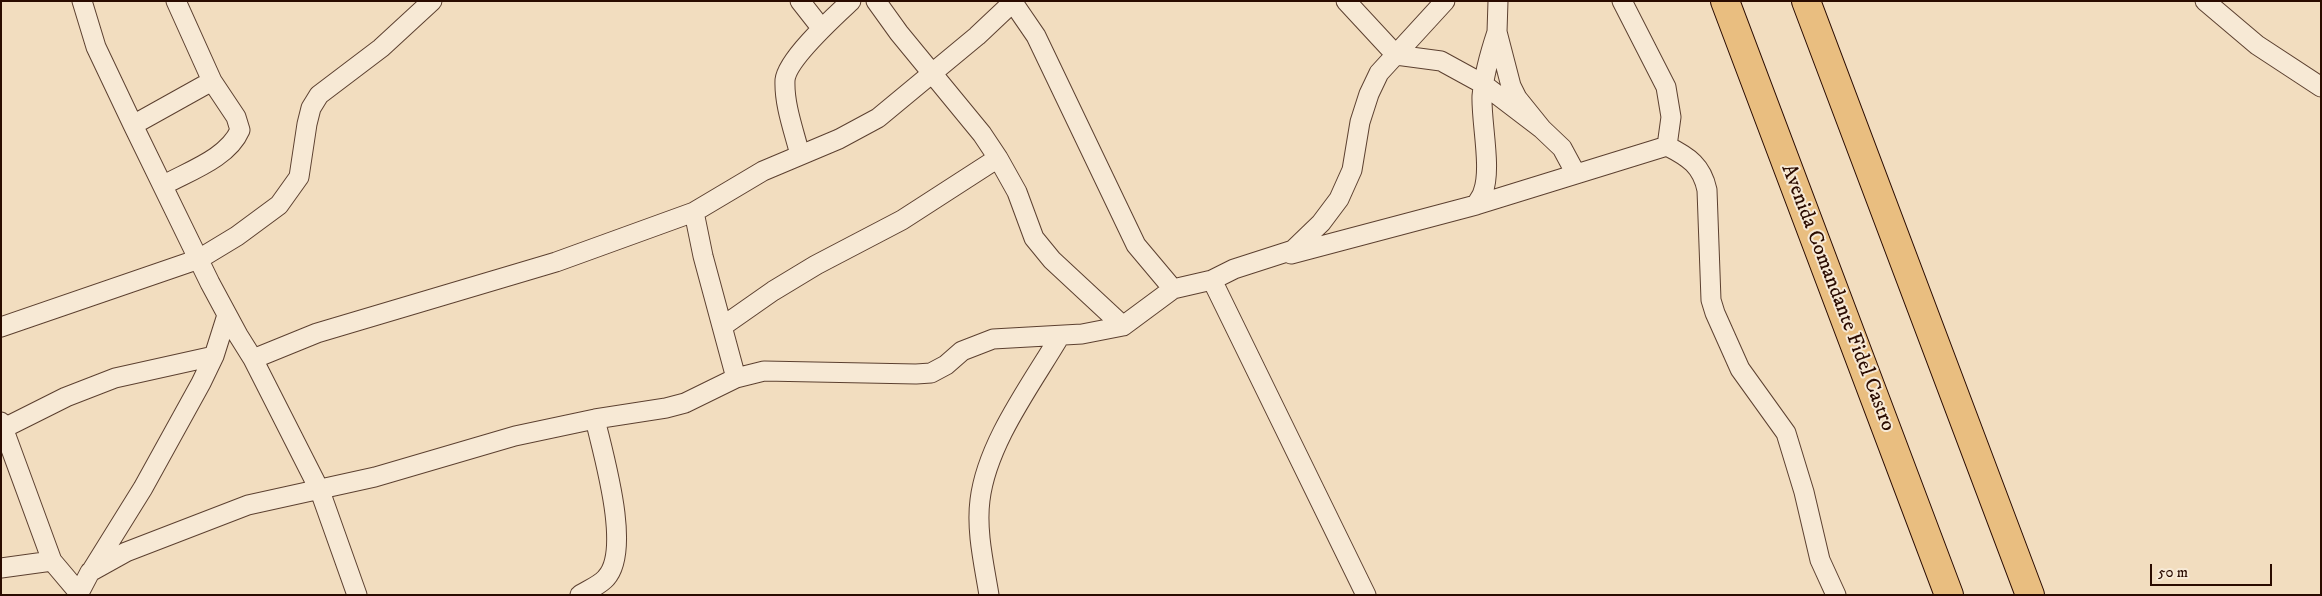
<!DOCTYPE html>
<html>
<head>
<meta charset="utf-8">
<style>
  body { margin:0 }
  #map { position:relative; width:2322px; height:596px; overflow:hidden; background:#f2ddbf; font-family:"IM FELL DW Pica",serif }
  canvas { display:block }
  .frame { position:absolute; inset:0; border:2px solid #2a0b00; pointer-events:none }
  .scale { position:absolute; left:2150px; top:564px; width:122px; height:22px; box-sizing:border-box; border:2px solid #2a0b00; border-top:0; padding-left:6px; font-size:15px; line-height:18px; white-space:nowrap; color:#2a0b00; -webkit-text-stroke:4px #f7e9d5; paint-order:stroke }
</style>
</head>
<body>
<div id="map">
<canvas width="2322" height="596"></canvas>
<div class="frame"></div>
<div class="scale">50 m</div>
</div>
<script>
const ctx = document.querySelector('canvas').getContext('2d');
ctx.lineJoin = 'round';
function strokePath(path, color, width, dash) { ctx.strokeStyle = color; ctx.lineWidth = width; ctx.lineCap = dash ? 'butt' : 'round'; ctx.setLineDash(dash || []); ctx.stroke(path); }
function label(font, color, halo, rows, align = 'center') {
  ctx.font = font + ' "IM FELL DW Pica",serif'; ctx.lineWidth = 4; ctx.setLineDash([]); ctx.textBaseline = 'middle'; ctx.strokeStyle = halo; ctx.fillStyle = color; for (const [text, x, y, turn = 0] of rows) {
    ctx.save(); ctx.translate(x, y); ctx.rotate((+turn || 0) * Math.PI / 180); ctx.textAlign = isNaN(turn) ? turn : align; if (halo) ctx.strokeText(text, 0, 0); ctx.fillText(text, 0, 0); ctx.restore();
  }
}
const street = new Path2D(`
  M82 1 96 47 133 125 210 283 238 335 253 359 320 491 357 595
  M800 1 822 29
  M876 1 899 33 982 134 998 158 1017 192 1034 238 1052 260 1123 326
  M1012 1 1036 36 1136 245 1173 289
  M1346 1 1396 55 1441 61 1483 84 1542 129
  M1498 1 1497 32 1511 86 1517 98 1542 129 1562 148 1576 174
  M1622 1 1666 87 1671 117 1667 146
  M2205 1 2257 45 2321 87
  M133 125 212 81
  M800 155C794 131 784 105 785 80 787 59 835 16 851 1
  M164 185C189 171 228 158 240 130L236 117 212 81 176 1
  M1476 205 1667 146C1689 157 1702 166 1707 190L1711 300 1715 313 1740 369 1786 433 1804 492 1820 560 1836 595
  M694 212 703 256 736 378
  M1291 254 1476 205C1478 201 1482 196 1483 192 1492 169 1481 122 1482 96 1484 73 1490 53 1497 32
  M1212 280 1366 595
  M723 326 773 291 816 265 902 220 998 158
  M1 327 199 259 237 236 279 205 299 177 307 124 311 108 319 95 381 48 432 1
  M253 359 317 333 556 262 694 212 763 171 839 139 878 118 977 36 1013 2
  M1 422 52 561 79 593
  M4 428 66 397 115 378 214 356
  M1 568 52 561
  M92 570 143 488 201 383 214 356 227 315
  M78 595 90 572 126 552 248 505 375 477 515 436 595 419 666 408 685 403 736 378 764 371 916 374 931 373 946 365 962 351 993 339 1082 334 1123 326 1173 289 1212 280 1234 269 1293 250 1321 223 1339 199 1352 170 1360 122 1369 94 1379 73 1445 1
  M580 595C588 590 600 585 606 578 632 550 603 454 595 419
  M989 595C984 564 976 531 980 500 987 443 1031 385 1060 336`);
const highway = new Path2D(`
  M1725 1 1949 595
  M1806 1 2030 595`);
const streetNames = [
  ["Avenida Comandante Fidel Castro",1837,298,69]
];
strokePath(street, '#5c4030', 21);
strokePath(highway, '#2a0b00', 30);
strokePath(street, '#f7e9d5', 19);
strokePath(highway, '#e9be80', 28);
label('21px', '#2a0b00', '#f7e9d5', streetNames);
</script>
</body>
</html>
